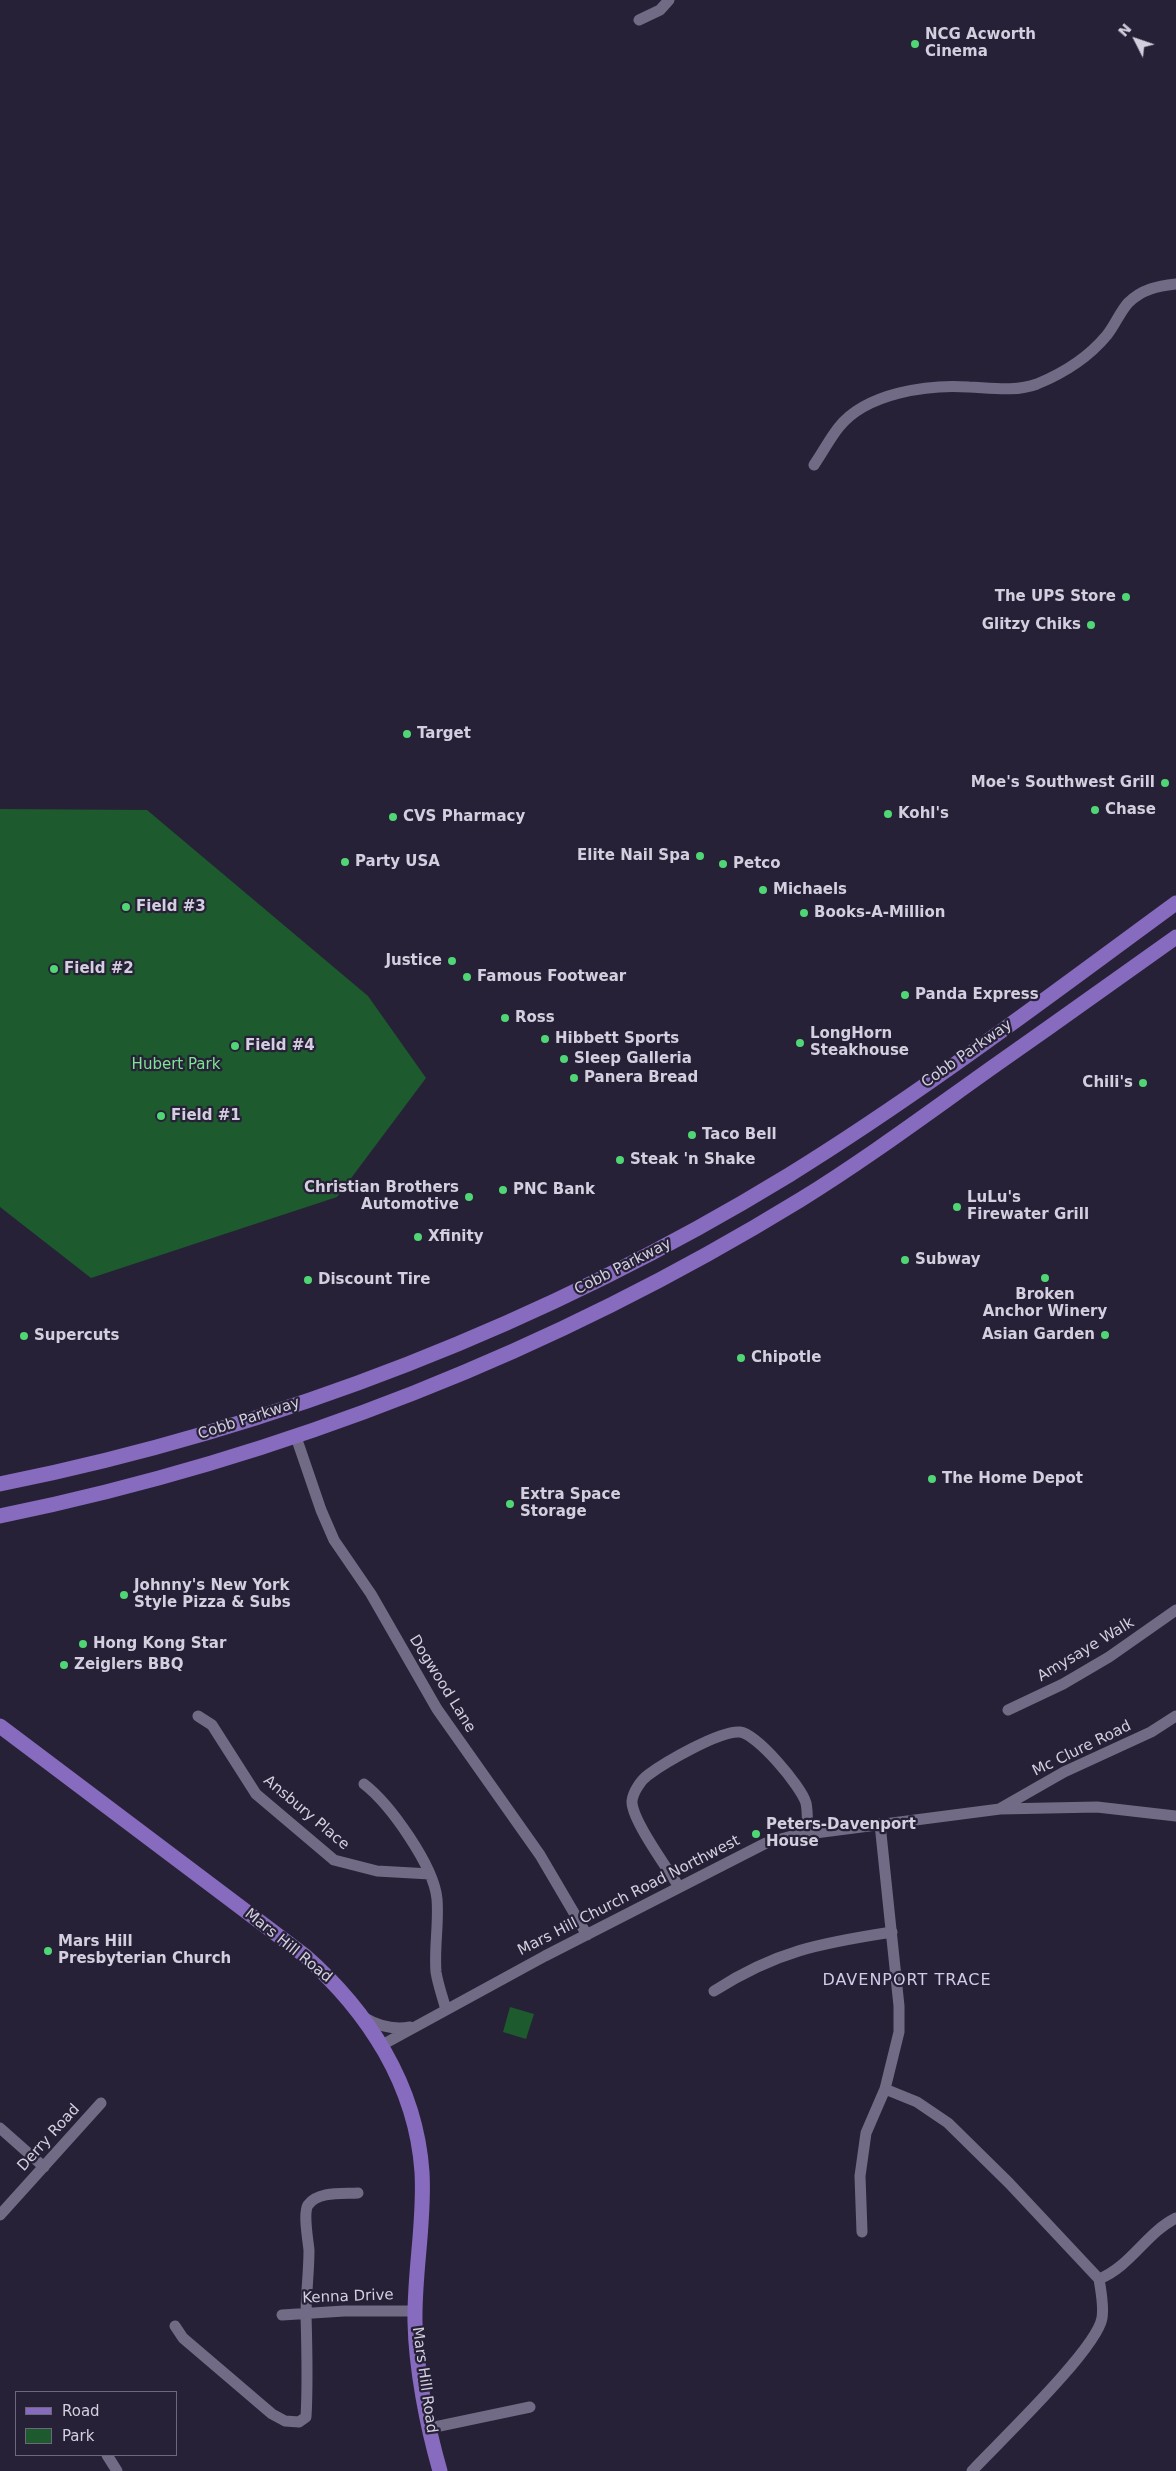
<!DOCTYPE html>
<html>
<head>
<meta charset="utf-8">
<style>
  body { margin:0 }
  #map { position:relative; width:1176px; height:2471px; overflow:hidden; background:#272137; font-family:"DejaVu Sans",sans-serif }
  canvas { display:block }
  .legend { position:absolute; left:15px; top:2391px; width:162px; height:65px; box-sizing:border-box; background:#272137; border:1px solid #6c677a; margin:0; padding:6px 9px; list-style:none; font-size:15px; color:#d3cfde }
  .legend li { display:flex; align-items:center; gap:10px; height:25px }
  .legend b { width:25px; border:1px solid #6c677a }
  .north { position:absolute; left:1111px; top:15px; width:50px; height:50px; -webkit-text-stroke:4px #272137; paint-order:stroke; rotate:311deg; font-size:14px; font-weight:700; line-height:20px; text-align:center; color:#d3cfde }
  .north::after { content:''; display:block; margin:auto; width:18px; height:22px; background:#d3cfde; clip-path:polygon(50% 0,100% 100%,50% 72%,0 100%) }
</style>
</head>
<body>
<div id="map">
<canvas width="1176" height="2471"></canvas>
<ul class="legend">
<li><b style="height:6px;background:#876bbe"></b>Road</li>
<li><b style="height:14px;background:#1d5a2e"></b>Park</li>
</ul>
<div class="north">N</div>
</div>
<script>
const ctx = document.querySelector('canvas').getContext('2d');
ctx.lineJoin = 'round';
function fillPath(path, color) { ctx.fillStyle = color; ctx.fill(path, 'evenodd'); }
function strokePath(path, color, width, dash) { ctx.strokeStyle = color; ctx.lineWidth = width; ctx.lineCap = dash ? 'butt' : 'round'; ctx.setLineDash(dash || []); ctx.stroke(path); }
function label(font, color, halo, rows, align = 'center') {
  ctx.font = font + ' "DejaVu Sans",sans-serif'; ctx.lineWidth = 4.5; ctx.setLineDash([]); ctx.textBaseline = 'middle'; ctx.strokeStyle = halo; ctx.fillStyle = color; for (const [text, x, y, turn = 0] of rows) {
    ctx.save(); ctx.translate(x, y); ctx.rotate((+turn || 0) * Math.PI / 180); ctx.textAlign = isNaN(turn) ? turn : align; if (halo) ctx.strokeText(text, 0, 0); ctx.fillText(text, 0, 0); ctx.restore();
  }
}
const green = new Path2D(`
  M0 809 147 810 368 996 426 1078 337 1197 91 1278 0 1207Z
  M510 2007 534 2014 526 2039 503 2032Z`);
const minor = new Path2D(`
  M639 20 660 10 669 0
  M814 465C823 452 830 438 839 427 866 393 928 384 969 387 991 388 1016 392 1037 384 1064 373 1088 358 1107 335 1115 325 1120 312 1128 303 1142 289 1158 286 1176 284
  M296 1437 321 1510 334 1540 371 1594 437 1709 540 1855 587 1935
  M1008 1710 1063 1684 1109 1657 1176 1610
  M198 1716 212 1725 256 1794 334 1860 377 1871 430 1874
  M364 1784C390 1804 434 1866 437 1899 439 1924 434 1948 436 1972 438 1985 443 1998 446 2010
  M1001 1808 1064 1772 1151 1732 1176 1716
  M679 1887C668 1869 631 1819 632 1801 633 1792 641 1780 648 1775 664 1763 720 1730 740 1732 757 1734 801 1786 806 1803 808 1812 807 1824 808 1834
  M714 1991C776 1951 821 1943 892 1932
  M363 2017C378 2026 393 2030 410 2027
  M382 2045 545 1956 766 1843 792 1836 1000 1809 1097 1807 1176 1816
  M885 2089 917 2102 948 2123 1009 2183 1099 2279
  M0 2128 44 2167
  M0 2215 101 2103
  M862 2232 860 2176 866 2133 885 2089 899 2032V2006L880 1824
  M1099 2279C1131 2266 1146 2233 1176 2218
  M282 2315 344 2311H415
  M175 2326 183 2338 272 2414 285 2421 299 2422 306 2417C308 2383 307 2349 306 2315 306 2293 309 2272 309 2250 308 2240 303 2213 308 2205 318 2191 343 2194 358 2193
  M430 2428 530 2407
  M107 2455 117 2471
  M972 2471C998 2443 1097 2349 1102 2318 1104 2305 1101 2292 1099 2279`);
const major = new Path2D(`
  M0 1484C278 1428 547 1323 789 1175 923 1092 1049 996 1176 903
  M0 1516C283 1458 554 1351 800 1200 868 1158 932 1110 997 1064 1057 1022 1117 979 1176 937
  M0 1726 304 1955C368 2011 416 2085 422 2172 425 2222 414 2272 415 2322 416 2369 427 2426 440 2471`);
const markers = [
  [915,44,5,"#50d674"],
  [1126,597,5,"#50d674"],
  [1091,625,5,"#50d674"],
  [407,734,5,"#50d674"],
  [1165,783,5,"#50d674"],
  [1095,810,5,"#50d674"],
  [888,814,5,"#50d674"],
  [393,817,5,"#50d674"],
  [700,856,5,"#50d674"],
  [345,862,5,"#50d674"],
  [723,864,5,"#50d674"],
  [763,890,5,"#50d674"],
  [126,907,5,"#50d674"],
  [804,913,5,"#50d674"],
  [452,961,5,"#50d674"],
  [54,969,5,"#50d674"],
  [467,977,5,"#50d674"],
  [905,995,5,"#50d674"],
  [505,1018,5,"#50d674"],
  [545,1039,5,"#50d674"],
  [800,1043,5,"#50d674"],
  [235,1046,5,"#50d674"],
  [564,1059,5,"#50d674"],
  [574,1078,5,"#50d674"],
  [1143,1083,5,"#50d674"],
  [161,1116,5,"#50d674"],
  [692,1135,5,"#50d674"],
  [620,1160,5,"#50d674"],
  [503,1190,5,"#50d674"],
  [469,1197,5,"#50d674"],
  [957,1207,5,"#50d674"],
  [418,1237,5,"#50d674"],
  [905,1260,5,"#50d674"],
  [1045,1278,5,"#50d674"],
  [308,1280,5,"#50d674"],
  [1105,1335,5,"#50d674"],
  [24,1336,5,"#50d674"],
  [741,1358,5,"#50d674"],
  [932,1479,5,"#50d674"],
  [510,1504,5,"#50d674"],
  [124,1595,5,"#50d674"],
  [83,1644,5,"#50d674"],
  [64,1665,5,"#50d674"],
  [756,1834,5,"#50d674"],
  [48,1951,5,"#50d674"]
];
const poiNames = [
  ["NCG Acworth",925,35],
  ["Cinema",925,52],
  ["The UPS Store",1116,597,"right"],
  ["Glitzy Chiks",1081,625,"right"],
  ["Target",417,734],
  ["Moe's Southwest Grill",1155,783,"right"],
  ["Chase",1105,810],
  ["Kohl's",898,814],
  ["CVS Pharmacy",403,817],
  ["Elite Nail Spa",690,856,"right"],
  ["Party USA",355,862],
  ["Petco",733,864],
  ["Michaels",773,890],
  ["Field #3",136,907],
  ["Books-A-Million",814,913],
  ["Justice",442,961,"right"],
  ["Field #2",64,969],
  ["Famous Footwear",477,977],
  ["Panda Express",915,995],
  ["Ross",515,1018],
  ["LongHorn",810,1034],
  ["Steakhouse",810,1051],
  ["Hibbett Sports",555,1039],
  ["Field #4",245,1046],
  ["Sleep Galleria",574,1059],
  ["Panera Bread",584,1078],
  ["Chili's",1133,1083,"right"],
  ["Field #1",171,1116],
  ["Taco Bell",702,1135],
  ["Steak 'n Shake",630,1160],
  ["Christian Brothers",459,1188,"right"],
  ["Automotive",459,1205,"right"],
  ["PNC Bank",513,1190],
  ["LuLu's",967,1198],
  ["Firewater Grill",967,1215],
  ["Xfinity",428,1237],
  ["Subway",915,1260],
  ["Discount Tire",318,1280],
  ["Broken",1045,1295,"center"],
  ["Anchor Winery",1045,1312,"center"],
  ["Asian Garden",1095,1335,"right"],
  ["Supercuts",34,1336],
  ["Chipotle",751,1358],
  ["The Home Depot",942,1479],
  ["Extra Space",520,1495],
  ["Storage",520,1512],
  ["Johnny's New York",134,1586],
  ["Style Pizza & Subs",134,1603],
  ["Hong Kong Star",93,1644],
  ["Zeiglers BBQ",74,1665],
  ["Peters-Davenport",766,1825],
  ["House",766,1842],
  ["Mars Hill",58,1942],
  ["Presbyterian Church",58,1959]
];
const streetNames = [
  ["Cobb Parkway",967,1054,-35],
  ["Cobb Parkway",623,1267,-27],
  ["Cobb Parkway",249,1419,-18],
  ["Amysaye Walk",1086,1650,-31],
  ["Dogwood Lane",442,1684,58],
  ["Mc Clure Road",1082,1749,-26],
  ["Ansbury Place",306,1813,40],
  ["Mars Hill Church Road Northwest",629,1896,-27],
  ["Mars Hill Road",288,1946,39],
  ["Derry Road",49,2138,-48],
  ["Kenna Drive",348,2297,-2],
  ["Mars Hill Road",424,2380,82]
];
const parkNames = [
  ["Hubert Park",176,1065]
];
const neighbourhoodNames = [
  ["DAVENPORT TRACE",907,1981]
];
fillPath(green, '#1d5a2e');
strokePath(minor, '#726b85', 11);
strokePath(major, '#876bbe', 15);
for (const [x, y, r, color] of markers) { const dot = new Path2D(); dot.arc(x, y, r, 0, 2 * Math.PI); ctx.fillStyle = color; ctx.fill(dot); strokePath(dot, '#272137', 2); }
label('bold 15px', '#d3cfde', '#272137', poiNames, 'left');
label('15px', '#d3cfde', '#272137', streetNames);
label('15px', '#7fe394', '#272137', parkNames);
ctx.letterSpacing = '1px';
label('16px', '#d2cae8', '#272137', neighbourhoodNames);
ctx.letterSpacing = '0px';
</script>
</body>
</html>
